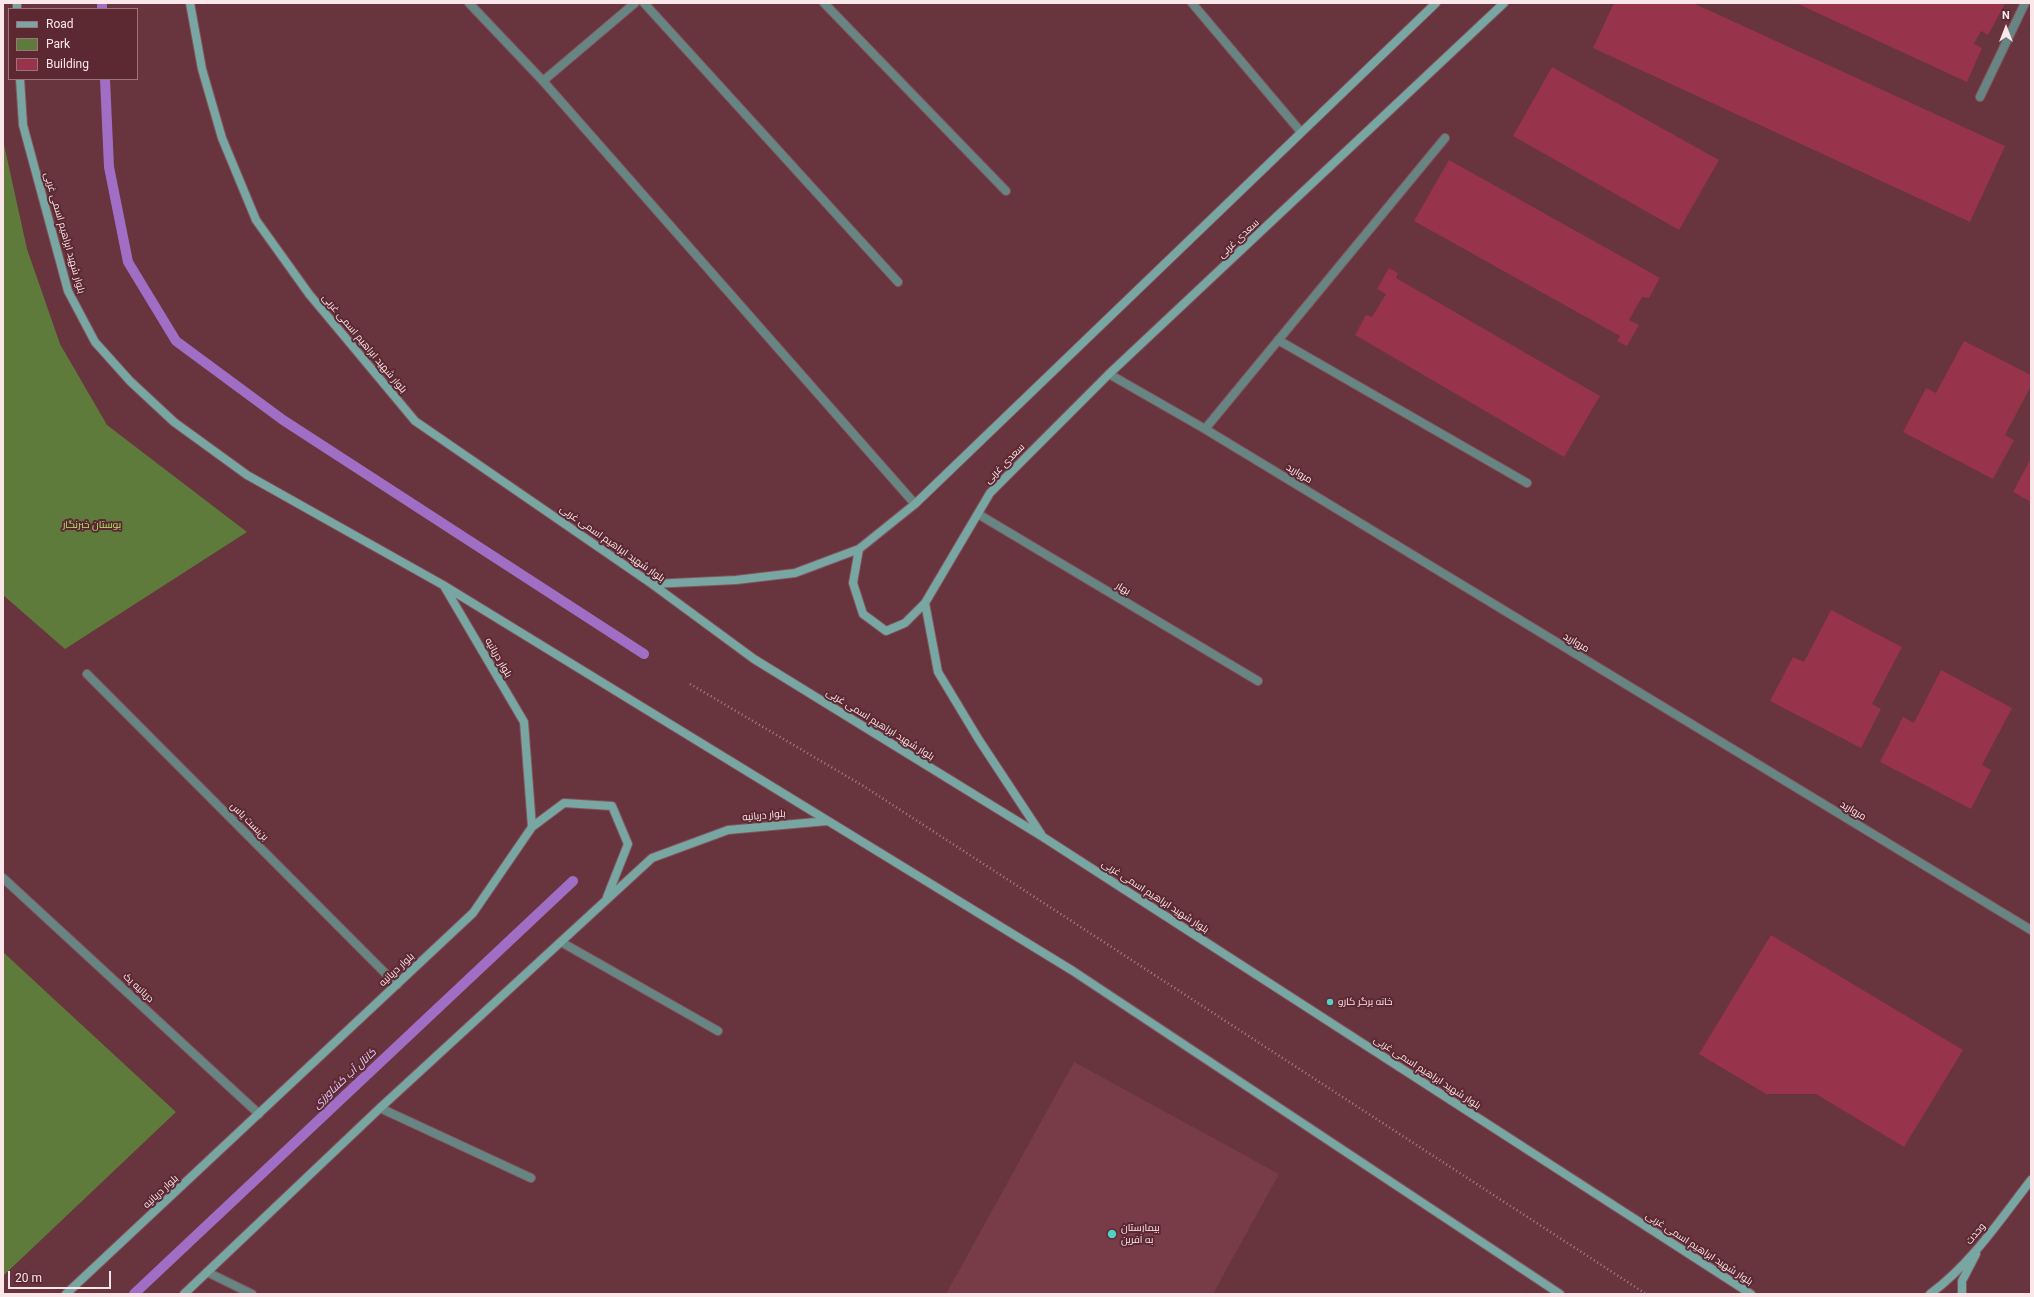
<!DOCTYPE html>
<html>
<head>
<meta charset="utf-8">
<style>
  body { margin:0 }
  #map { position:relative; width:2034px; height:1297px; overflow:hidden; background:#68343d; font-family:Roboto,sans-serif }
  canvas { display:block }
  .frame { position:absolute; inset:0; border:4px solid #fbe7e9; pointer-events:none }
  .legend { position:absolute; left:8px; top:8px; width:130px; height:72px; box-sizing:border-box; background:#5c2933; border:1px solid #9c757c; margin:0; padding:5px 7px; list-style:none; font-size:12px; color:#fbe7e9 }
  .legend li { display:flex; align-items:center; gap:8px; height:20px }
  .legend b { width:20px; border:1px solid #9c757c }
  .north { position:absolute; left:1986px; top:8px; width:40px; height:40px; -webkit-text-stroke:3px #5c2933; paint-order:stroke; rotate:0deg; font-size:11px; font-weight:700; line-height:16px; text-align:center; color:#fbe7e9 }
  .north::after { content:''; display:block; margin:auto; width:14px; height:18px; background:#fbe7e9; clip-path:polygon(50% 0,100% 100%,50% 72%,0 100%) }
  .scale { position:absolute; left:8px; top:1271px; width:103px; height:18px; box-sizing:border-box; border:2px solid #fbe7e9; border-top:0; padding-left:5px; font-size:12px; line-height:14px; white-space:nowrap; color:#fbe7e9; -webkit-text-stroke:3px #5c2933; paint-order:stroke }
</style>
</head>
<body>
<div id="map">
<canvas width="2034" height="1297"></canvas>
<div class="frame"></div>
<ul class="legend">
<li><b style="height:5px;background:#78a7a3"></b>Road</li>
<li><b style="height:11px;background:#5e7b3c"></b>Park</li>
<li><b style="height:11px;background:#97334b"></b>Building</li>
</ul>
<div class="north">N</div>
<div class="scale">20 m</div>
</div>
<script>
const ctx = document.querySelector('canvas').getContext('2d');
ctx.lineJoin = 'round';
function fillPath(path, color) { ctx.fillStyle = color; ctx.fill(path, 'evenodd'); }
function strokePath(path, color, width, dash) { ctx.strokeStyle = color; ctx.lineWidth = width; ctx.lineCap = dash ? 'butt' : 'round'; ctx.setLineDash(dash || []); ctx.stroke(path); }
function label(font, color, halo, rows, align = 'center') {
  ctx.font = font + ' Roboto,Cairo,sans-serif'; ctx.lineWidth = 4; ctx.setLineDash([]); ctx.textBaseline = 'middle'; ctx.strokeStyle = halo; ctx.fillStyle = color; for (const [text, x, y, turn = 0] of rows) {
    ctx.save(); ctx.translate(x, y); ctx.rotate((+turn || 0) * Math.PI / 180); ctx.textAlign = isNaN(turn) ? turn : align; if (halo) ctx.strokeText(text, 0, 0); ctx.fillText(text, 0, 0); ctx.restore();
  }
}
const built = new Path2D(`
  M1074 1062 1279 1174 1213 1294H946Z`);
const green = new Path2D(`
  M3 140 27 249 60 344 107 425 247 532 65 649 3 595Z
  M3 952 176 1112 3 1276Z`);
const stream = new Path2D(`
  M102 3V9
  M105 79 109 167 128 262 176 341 283 420 644 654
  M134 1294 573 881`);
const building = new Path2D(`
  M1614 3H1693L2005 146 1970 222 1593 48Z
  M1796 3H2003L2005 4 1988 35 1981 31 1974 44 1982 48 1967 82Z
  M1552 67 1719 160 1679 230 1513 136Z
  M1449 160 1660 278 1649 298 1642 297 1629 320 1639 325 1627 346 1617 341 1620 336 1414 221Z
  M1389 268 1398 273 1396 278 1600 396 1564 457 1355 335 1366 315 1372 317 1386 294 1377 289Z
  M1964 341 2031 375V386L2005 435 2014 440 1993 479 1903 432 1926 388 1936 393Z
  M2031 458V502L2013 492Z
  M1831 610 1902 647 1872 704 1881 709 1861 748 1770 701 1793 657 1804 662Z
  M1941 670 2012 708 1982 765 1991 770 1971 809 1880 762 1903 717 1914 723Z
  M1771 935 1963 1050 1904 1147 1816 1094H1766L1699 1054Z`);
const path = new Path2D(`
  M690 684 865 787 1646 1294`);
const street = new Path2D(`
  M469 3 543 81 915 504
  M644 3 898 282
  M824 3 1006 191
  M1192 3 1301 132
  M543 81 635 3
  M1980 97 2025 3
  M1278 340 1527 483
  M1109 374 1205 429 2031 930
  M1205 429 1445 138
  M978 514 1258 681
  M87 674 397 985
  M3 878 259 1114
  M561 942 718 1031
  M380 1108 531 1178
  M207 1272 252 1294`);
const secondary = new Path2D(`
  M190 3 202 69 222 138 256 220 309 294 415 421 652 584 754 659 1043 837 1751 1294
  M17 9V3
  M20 79 23 125 68 291 95 342 130 381 174 422 247 475 443 585 1073 971 1560 1294
  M859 549 853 583 863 614 886 631 905 623 925 603
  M652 584 736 580 795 573 859 549 915 504 1436 3
  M532 827 564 803 612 806 628 844 607 897
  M1041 834 979 740 938 672 925 603 990 493 1109 374 1504 3
  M66 1294 473 913 532 827 524 722 444 586
  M184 1294 380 1108 652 858 728 830 827 821
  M1930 1294C1971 1264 2000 1220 2031 1180
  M1962 1294V1281L1976 1254`);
const markers = [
  [1330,1002,4,"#55cec6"],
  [1112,1234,5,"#55cec6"]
];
const streetNames = [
  ["بلوار شهید ابراهیم اسمی غربی",64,233,74],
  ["سعدی غربی",1239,239,-43],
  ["بلوار شهید ابراهیم اسمی غربی",364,344,50],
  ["سعدی غربی",1005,464,-45],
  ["مروارید",1299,474,31],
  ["بلوار شهید ابراهیم اسمی غربی",612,544,35],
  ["بهار",1123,589,31],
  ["مروارید",1576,643,31],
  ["بلوار دریانیه",498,658,60],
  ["بلوار شهید ابراهیم اسمی غربی",880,725,32],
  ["مروارید",1853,811,31],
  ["بلوار دریانیه",764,816,-5],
  ["بن‌بست یاس",249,822,45],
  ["بلوار شهید ابراهیم اسمی غربی",1155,897,33],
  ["بلوار دریانیه",397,970,-43],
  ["دریانیه یک",138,988,43],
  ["بلوار شهید ابراهیم اسمی غربی",1427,1073,33],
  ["بلوار دریانیه",161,1192,-43],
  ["وحدت",1976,1234,-51],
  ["بلوار شهید ابراهیم اسمی غربی",1699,1249,33]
];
const parkNames = [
  ["بوستان خبرنگار",92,525]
];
const poiNames = [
  ["خانه برگر کارو",1338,1002],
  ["بیمارستان",1121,1228],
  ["به آفرین",1121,1240]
];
const waterNames = [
  ["کانال آب کشاورزی",345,1079,-43]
];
fillPath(built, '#783c48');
fillPath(green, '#5e7b3c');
strokePath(stream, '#a06fc5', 10);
fillPath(building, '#97334b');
strokePath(street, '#82545c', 10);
strokePath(secondary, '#82545c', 10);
strokePath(path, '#a98389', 2.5, [1, 3]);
strokePath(street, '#678582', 8);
strokePath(secondary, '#78a7a3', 8);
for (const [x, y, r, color] of markers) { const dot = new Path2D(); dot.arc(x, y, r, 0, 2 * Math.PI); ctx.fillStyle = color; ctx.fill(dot); strokePath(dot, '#5c2933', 1.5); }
label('10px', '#fbe7e9', '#5c2933', streetNames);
label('10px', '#ade468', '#5c2933', parkNames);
label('10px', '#fbe7e9', '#5c2933', poiNames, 'left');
label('italic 11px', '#e3cbf7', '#5c2933', waterNames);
</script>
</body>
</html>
